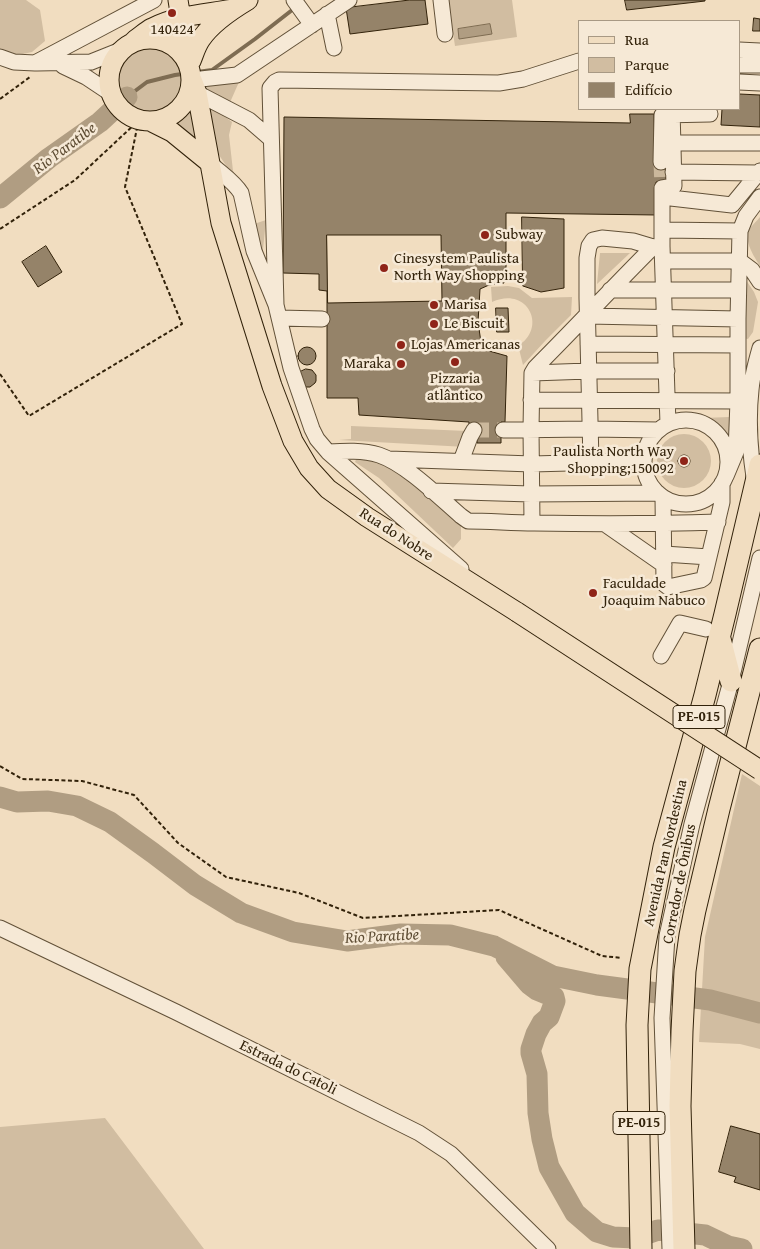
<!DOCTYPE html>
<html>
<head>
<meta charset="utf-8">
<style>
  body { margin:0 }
  #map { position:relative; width:760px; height:1249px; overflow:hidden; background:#f1ddc0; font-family:"Gentium Book Plus",serif }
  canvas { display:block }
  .legend { position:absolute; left:578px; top:20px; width:162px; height:90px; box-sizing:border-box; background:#f6e9d6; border:1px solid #a89984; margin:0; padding:6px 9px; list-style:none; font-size:15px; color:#32220a }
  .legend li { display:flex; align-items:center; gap:10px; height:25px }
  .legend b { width:25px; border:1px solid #a89984 }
</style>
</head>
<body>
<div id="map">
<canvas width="760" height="1249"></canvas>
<ul class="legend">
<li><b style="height:6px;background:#f1ddc0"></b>Rua</li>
<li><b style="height:14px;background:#d1bda1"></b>Parque</li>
<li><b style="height:14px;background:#958369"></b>Edifício</li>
</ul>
</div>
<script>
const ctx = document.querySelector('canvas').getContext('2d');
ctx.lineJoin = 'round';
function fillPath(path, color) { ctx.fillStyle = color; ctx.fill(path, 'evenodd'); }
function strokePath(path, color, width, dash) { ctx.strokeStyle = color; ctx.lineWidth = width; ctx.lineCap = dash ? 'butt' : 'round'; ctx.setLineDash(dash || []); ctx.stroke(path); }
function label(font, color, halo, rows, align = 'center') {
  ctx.font = font + ' "Gentium Book Plus",serif'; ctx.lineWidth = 5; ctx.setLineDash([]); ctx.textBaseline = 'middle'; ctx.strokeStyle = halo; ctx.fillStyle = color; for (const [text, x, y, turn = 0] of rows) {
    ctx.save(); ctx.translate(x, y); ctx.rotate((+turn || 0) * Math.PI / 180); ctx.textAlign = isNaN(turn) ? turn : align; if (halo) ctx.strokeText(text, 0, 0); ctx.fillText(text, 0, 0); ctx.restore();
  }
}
const green = new Path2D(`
  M0 0H26L40 10 45 41 32 52 9 57 0 52Z
  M448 0H512L517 37 455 46Z
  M182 25 184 57C174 47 167 40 152 39L157 31Z
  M145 45C163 49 179 53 184 72 186 82 186 90 181 98 178 104 172 112 166 115 146 123 122 112 115 92 115 90 113 87 113 85 112 73 123 59 129 50Z
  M239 82 224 116 232 122 229 135 233 171 242 186 231 173 219 155 201 86Z
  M192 94 207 155 162 124C177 117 186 109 192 94Z
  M760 217V266C754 256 744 242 749 230 751 226 757 221 760 217Z
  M266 220 262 259 254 224Z
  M600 253H630L597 284Z
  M744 277 754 292 758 302 753 332 748 339 743 338Z
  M508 286 519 288 532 298 572 297 571 315 546 340 523 365 519 349 516 347C549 329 528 285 492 302L491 287Z
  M729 417 730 445H726C720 431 716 426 703 418Z
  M351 426 467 431 466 447 339 440 351 439Z
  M657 461a27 27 0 1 1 54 0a27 27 0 1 1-54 0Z
  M358 455 390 464 461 525V539L453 548 379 478 355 462Z
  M742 774 760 786V1049L740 1044 699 1042 705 937Z
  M105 1118 204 1249H0V1127Z`);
const water = new Path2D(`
  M490 24 492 34 459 39 458 29Z`);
const stream = new Path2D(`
  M127 97 147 82 175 75 212 70 255 39 296 7`);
const river = new Path2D(`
  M0 198 49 158 100 122 127 97
  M0 797 17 802 48 801 77 806 110 822 153 853 195 885 241 913 293 932 347 941 401 934 450 935 494 946 553 976 597 985 710 1000 760 1013
  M506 957 529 984 537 990 554 997 555 1001 549 1017 542 1023 536 1034 531 1049V1053L537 1074 538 1113 542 1139 549 1167 575 1213 597 1232 613 1237 635 1238 658 1230 677 1232 705 1235 728 1246 742 1249`);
const building = new Path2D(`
  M410 0H425L428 24 350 34 346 8Z
  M625 0H705V1L627 10Z
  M754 18 760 19V31H753Z
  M739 94 760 95V127L721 125 722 109H739Z
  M630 114H654L655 166H666V181L656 182 657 215 506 213V267L504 283 489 285 480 289 478 322 482 349 507 356 505 422H501V443H477V436L469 426V422L359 415 358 398H327V291L319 290V274L283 273 284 117 630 123Z
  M522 217 564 219V288L541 292 523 286Z
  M327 235H441L442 301 328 303Z
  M46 246 62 272 38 287 22 262Z
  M496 308H508L509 332H497Z
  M298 356a9 9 0 1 1 18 0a9 9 0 1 1-18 0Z
  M306 369 312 370 316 375V381L315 383 310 387H304L300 372Z
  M678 461a6 6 0 1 1 12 0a6 6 0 1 1-12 0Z
  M731 1126 760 1134V1190L734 1182 736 1177 719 1172Z`);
const minorTunnel = new Path2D(`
  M661 162 662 188
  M474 430H503`);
const path = new Path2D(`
  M0 99 30 77
  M0 229 75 180 137 122
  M0 374 29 416 182 324 125 187 137 128
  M0 766 22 779 82 781 134 795 178 843 226 877 299 893 363 918 499 910 602 956 622 958`);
const minor = new Path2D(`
  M294 0 312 25
  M441 0 445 34
  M327 14 334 48
  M739 50 760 51
  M0 57 14 62 35 63 154 0
  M37 63 91 62 121 50
  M739 65H760
  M63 66 86 77 110 93
  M192 80 237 75 349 0
  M739 82 760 83
  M197 93 249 120 271 139
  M662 143H760
  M661 162 662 115 710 114
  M210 163C220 173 233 180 241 193L254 251 276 305 291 368 312 429 317 439 328 452 461 569
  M673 172 758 173
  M662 197 732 205 760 171
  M663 230 740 231
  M662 246V188L674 186 672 109
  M663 261H740L752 270 760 282
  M610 290H738
  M276 305 270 88 275 82 279 80 499 83 523 79 579 61
  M588 316 738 319
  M279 318 322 319
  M588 344 738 345
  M532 373 589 371H667
  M531 400 738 401
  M644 462a42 42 0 1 1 84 0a42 42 0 1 1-84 0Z
  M503 430 590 429 659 430
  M328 452C345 451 363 450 379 455 406 464 439 497 461 516L468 521C490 521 512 523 534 523 595 524 657 524 718 522
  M389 459 532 464 644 461
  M461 461 470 437 474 430
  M591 462 587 298V258L589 246 593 240 602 238 633 241 653 247
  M726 476 736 452 738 401V319L740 231 746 216 760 197
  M754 477C750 451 748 417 751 390 752 376 756 362 760 348
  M431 491 531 494 658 493
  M663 497 664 584 668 587 701 580 704 578 722 502V483
  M532 523 531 429 532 373 535 368C575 328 613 287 653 247L662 246 668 424
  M605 524 664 565
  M664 554 709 557
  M661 656 680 623 706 629
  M0 928 176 1012 419 1133 451 1154 548 1249
  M670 1249 662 1018 667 936 692 824 731 681 760 558`);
const major = new Path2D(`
  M178 0 188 63
  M109 80a41 41 0 1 1 82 0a41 41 0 1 1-82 0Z
  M135 40C141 36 146 31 152 28 176 15 206 14 233 9
  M191 61C194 54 196 46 201 39 211 24 233 9 248 0
  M192 80 197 93 221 223 272 386 293 441 309 468 328 489 367 517 517 612
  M152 122 172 132 210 163`);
const highway = new Path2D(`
  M720 639 731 681
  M641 1249 637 1025 640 969 664 847 705 695 725 614 760 465
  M684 1249 680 1106 682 1031 685 971 690 935 695 910 719 809 760 649`);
const majorBridge = new Path2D(`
  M517 612 760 770`);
const markers = [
  [172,13,5,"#8f2418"],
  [485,235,5,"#8f2418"],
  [384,268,5,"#8f2418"],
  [434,305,5,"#8f2418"],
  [434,324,5,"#8f2418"],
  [401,345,5,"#8f2418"],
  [455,362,5,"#8f2418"],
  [401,364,5,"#8f2418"],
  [684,461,5,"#8f2418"],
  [593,593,5,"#8f2418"]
];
const shields = [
  [699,717,52],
  [639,1123,52]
];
const shieldNames = [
  ["PE-015",699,717],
  ["PE-015",639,1123]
];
const poiNames = [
  ["140424",172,30,"center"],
  ["Subway",495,235],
  ["Cinesystem Paulista",394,259],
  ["North Way Shopping",394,276],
  ["Marisa",444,305],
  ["Le Biscuit",444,324],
  ["Lojas Americanas",411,345],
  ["Maraka",391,364,"right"],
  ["Pizzaria",455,379,"center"],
  ["atlântico",455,396,"center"],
  ["Paulista North Way",674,452,"right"],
  ["Shopping;150092",674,469,"right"],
  ["Faculdade",603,584],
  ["Joaquim Nabuco",603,601]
];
const streetNames = [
  ["Rua do Nobre",396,535,33],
  ["Avenida Pan Nordestina",666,853,-77],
  ["Corredor de Ônibus",680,884,-79],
  ["Estrada do Catoli",288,1068,26]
];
const waterNames = [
  ["Rio Paratibe",65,149,-37],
  ["Rio Paratibe",382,937,-3]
];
fillPath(green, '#d1bda1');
fillPath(water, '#b09d82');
strokePath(water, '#7e6c52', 1);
strokePath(stream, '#7e6c52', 4);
strokePath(river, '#b09d82', 21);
fillPath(building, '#958369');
strokePath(building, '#32220a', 1);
strokePath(minorTunnel, '#cbb89c', 15, [15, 8]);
strokePath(minor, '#625138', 17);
strokePath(major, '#32220a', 21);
strokePath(highway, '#32220a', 23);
strokePath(path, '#32220a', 2, [4, 2.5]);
strokePath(minor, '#f6e9d6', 15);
strokePath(major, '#f1ddc0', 19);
strokePath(highway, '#f1ddc0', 21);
strokePath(majorBridge, '#32220a', 21, []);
strokePath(majorBridge, '#f1ddc0', 19);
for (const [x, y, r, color] of markers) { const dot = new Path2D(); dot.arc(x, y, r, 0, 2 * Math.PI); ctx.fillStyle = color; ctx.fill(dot); strokePath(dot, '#f6e9d6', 2); }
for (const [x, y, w] of shields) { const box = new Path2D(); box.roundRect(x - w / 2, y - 11.5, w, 23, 4); ctx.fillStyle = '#f6e9d6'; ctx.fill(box); strokePath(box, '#32220a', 1); }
label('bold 14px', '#32220a', null, shieldNames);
label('15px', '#32220a', '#f6e9d6', poiNames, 'left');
label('15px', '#32220a', '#f6e9d6', streetNames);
label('italic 16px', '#5e4d34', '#f6e9d6', waterNames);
</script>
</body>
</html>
